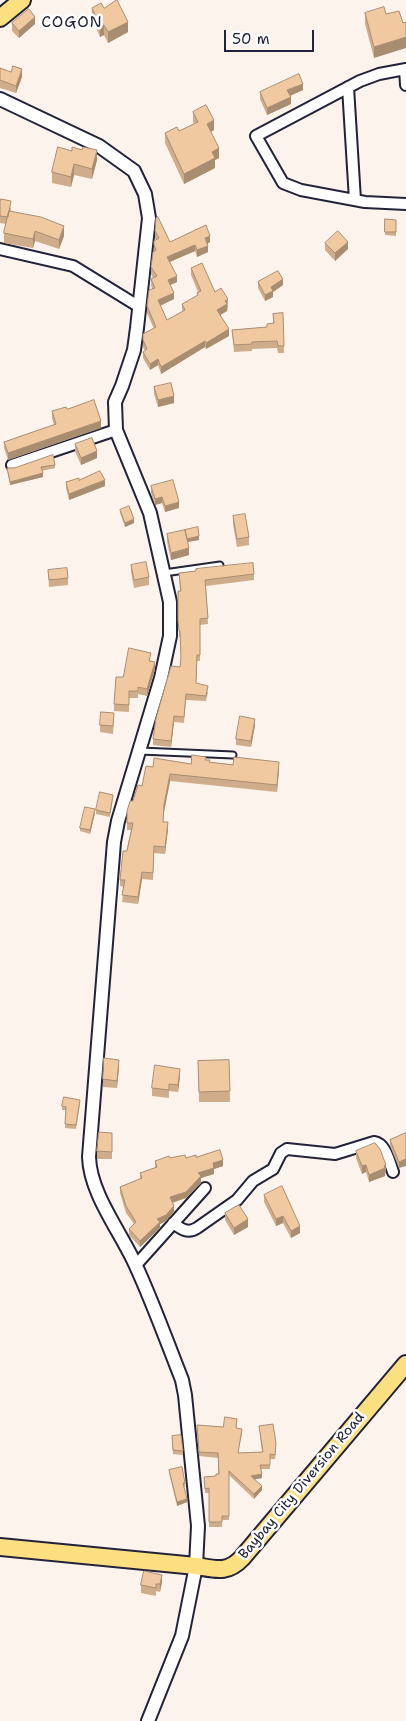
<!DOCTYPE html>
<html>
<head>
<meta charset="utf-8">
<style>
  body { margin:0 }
  #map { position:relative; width:406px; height:1721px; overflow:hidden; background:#fcf4ec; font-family:"Shantell Sans",sans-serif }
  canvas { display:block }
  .scale { position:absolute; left:224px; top:30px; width:90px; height:22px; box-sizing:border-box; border:2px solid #22223b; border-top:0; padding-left:6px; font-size:15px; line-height:18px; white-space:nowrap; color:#22223b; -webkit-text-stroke:4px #fff; paint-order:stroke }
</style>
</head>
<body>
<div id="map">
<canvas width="406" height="1721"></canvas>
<div class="scale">50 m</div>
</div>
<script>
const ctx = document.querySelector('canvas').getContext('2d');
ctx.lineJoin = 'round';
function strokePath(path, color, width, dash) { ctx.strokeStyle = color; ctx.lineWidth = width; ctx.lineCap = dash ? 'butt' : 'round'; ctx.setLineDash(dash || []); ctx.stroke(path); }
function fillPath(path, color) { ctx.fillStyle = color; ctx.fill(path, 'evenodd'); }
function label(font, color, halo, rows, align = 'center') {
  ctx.font = font + ' "Shantell Sans",sans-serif'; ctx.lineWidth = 5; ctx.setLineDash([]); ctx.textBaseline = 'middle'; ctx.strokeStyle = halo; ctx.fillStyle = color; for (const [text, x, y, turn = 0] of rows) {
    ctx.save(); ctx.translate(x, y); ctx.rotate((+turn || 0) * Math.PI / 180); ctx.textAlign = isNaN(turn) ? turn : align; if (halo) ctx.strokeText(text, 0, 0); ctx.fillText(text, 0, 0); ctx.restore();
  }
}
const service = new Path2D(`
  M164 573 220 565
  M140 751 233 755`);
const minor = new Path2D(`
  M405 69 406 85
  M406 69 379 74 360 81 256 136 283 183 301 190 365 202 406 204
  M348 87 355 200
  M0 249 73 266 138 306
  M12 465 116 430
  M173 1223C181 1229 188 1234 197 1228L237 1200 253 1181 273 1169 281 1153 287 1149 335 1154 374 1142C386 1144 389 1161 393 1172
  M136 1265 205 1188`);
const tertiary = new Path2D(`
  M0 99 99 146 134 171 145 194 149 218 137 328 134 350 122 386 115 402 116 430 150 513 170 602V636L161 678 118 821 114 842 89 1157C90 1194 121 1232 136 1266 153 1303 167 1342 182 1380L185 1395 198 1526 196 1566 182 1636 148 1721`);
const primary = new Path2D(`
  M0 18 22 0`);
const trunk = new Path2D(`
  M0 1547 196 1566C215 1569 227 1574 242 1558L406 1364`);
const wall = new Path2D(`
  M92 8 128 32 108 43 104 35 100 37 92 19Z
  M365 13 386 14 374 58 365 24Z
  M12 23 35 24 19 38 12 31Z
  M0 68 22 77 16 93 0 88Z
  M303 90 290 96 291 104 267 115 260 99V92Z
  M193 112 214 130 211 132 219 158 215 160V168L184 184 165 143V133L179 131 194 124 193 122Z
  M58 147 97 160 92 179 74 175 71 187 52 183V172Z
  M0 203 11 208V211L64 236 59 249 35 241 33 248 4 243V233L6 224 0 223Z
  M385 219 396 220V236L385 235Z
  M155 231 170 242H210L207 244 208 252 197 257 195 251 170 262 177 282 170 285 174 299 160 305 167 320 183 312 182 310V304L197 296V293L198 292 191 275V268L215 292 228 306 227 311 220 315 229 336 206 349 205 347 161 374 158 365 150 370 143 358V352L145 351 143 347V340L154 329 147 313V306L152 289 151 285V279L153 278 151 274V267L154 252V245L156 240 155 238Z
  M325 243 348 249 335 261 325 250Z
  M258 282 283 285 273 292V297L265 301 258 288Z
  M283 313 284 353H278L277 348 252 349V351L234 352 232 330 267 327 273 323V314Z
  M154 387 174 403 158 407 154 394Z
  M52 411 101 428 8 460 4 448V442L54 425 52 418Z
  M75 444 97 458 81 465 75 451Z
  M55 465V468L42 471 43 477 10 485 7 468Z
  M79 480 105 486 69 500 66 488V482Z
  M151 486 179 508 165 512 162 503 155 505 151 493Z
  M120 510 134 523 125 527 120 513Z
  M233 516 249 537V545L237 547 233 524Z
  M167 534 199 540 188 542 189 555 171 560 167 542Z
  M131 565 149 577V585L134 588 131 572Z
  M48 570 68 578V585L49 587Z
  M179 573 254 574V580L206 586 208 624 200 625V661H197L196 683 208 692 206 701 186 700 184 723 174 722 171 747 153 745V739L180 667 181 658 180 637H179L178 591H180Z
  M151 660V661L155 669 147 696 138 694V698H129V712L114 711V704L123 677Z
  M114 721 113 734 100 732V725Z
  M255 725 251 747 236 745V739Z
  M206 760 209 762 279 769 277 792 170 781 164 812 163 822 168 829 165 854 154 853 153 880 142 879 138 904 122 902 124 887 120 886V880L131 830H127V811L153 767 191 764Z
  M113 798 110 817 96 814V810Z
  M95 813 90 834 80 831V828Z
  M229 1060 230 1102H199L198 1061Z
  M119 1067 117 1088 103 1087V1079Z
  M180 1076 178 1092 169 1091V1098L152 1096V1088Z
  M80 1104 76 1129 65 1128 66 1110H62V1106Z
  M112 1133V1159H97V1151Z
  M406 1133 399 1168 390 1146V1140Z
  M356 1151 386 1173H385V1176L369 1182 366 1172 362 1174 356 1158Z
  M196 1157 223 1166 214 1169V1174L201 1178V1183L186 1198 173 1203 174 1212 166 1221 160 1224V1228L140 1247 129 1235V1229L134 1224 126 1213 120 1193V1187L140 1179V1173L155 1168V1161L170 1158H186Z
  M264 1195 300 1233 291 1238 283 1223 276 1226 264 1202Z
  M225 1213 248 1227 234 1235 225 1220Z
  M237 1423 236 1428 242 1434 238 1453 262 1452 259 1426 276 1448 275 1459H270V1469H261L262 1478 255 1479 262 1490 254 1499 229 1475V1520H222V1527H209V1493H205L204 1477 216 1476 218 1474V1458L199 1456 197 1425 223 1427Z
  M172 1440 183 1451V1455L173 1454Z
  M169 1470 185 1483V1487H184L187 1502 177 1506 169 1473Z
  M162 1582 160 1592 156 1591V1596L141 1593V1585Z`);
const shadedWall = new Path2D(`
  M35 17V24L19 38V31Z
  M128 22V32L108 43V32Z
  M104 25V35L100 37V26Z
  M406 37V48L374 58V47Z
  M22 69V77L16 93V86Z
  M303 84V90L287 97V90Z
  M291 97V104L267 115V108Z
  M214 120V130L207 134V124Z
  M219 148V158L215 160V168L184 184V174L212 152Z
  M97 150V160L92 179V169Z
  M74 164V175L71 187V177Z
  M64 226V236L59 249V240Z
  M35 231V241L33 248V239Z
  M210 236V242L205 245V238Z
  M348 242V249L335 261V253Z
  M195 245V251L167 263V257Z
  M208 246V252L197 257V250Z
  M177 276V282L168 286V280Z
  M283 279V285L273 292V297L265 301V295L271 287Z
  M174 293V299L158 307V300Z
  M228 299 227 311 217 317V310L225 301Z
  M229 329V336L206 349V343Z
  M205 341V347L161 374V367Z
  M158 359V365L150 370V364Z
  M174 396V403L158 407V400Z
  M101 421V428L8 460V453Z
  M97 451V458L81 465V458Z
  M43 473V477L10 485V482Z
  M105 480V486L69 500V494Z
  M162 497V503L155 505V499Z
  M179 502V508L165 512V506Z
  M134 519V523L125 527V523Z
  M199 536V540L187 542V539Z
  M189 548V555L171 560V553Z
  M155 662V669L147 696V689Z
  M174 716V722L171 747V741Z
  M255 719V725L251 747V741Z
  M279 762V769L277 792V785Z
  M170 774V781L164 812V805Z
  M95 809V813L90 834V830Z
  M168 822V829L165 854V847Z
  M142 872V879L138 904V897Z
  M119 1060V1067L117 1088V1081Z
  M180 1069V1076L178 1092V1085Z
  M406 1159V1166L399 1168V1162Z
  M223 1160V1166L214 1169V1174L201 1178V1183L186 1198 170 1203V1197L198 1173 213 1163Z
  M366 1165V1172L362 1174V1166Z
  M386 1165V1173H385V1176L369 1182V1175Z
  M174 1206V1212L166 1221 160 1224V1228L140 1247V1241L157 1219Z
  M283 1216V1223L276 1226V1219Z
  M248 1219V1227L234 1235V1228Z
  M300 1226V1233L291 1238V1231Z
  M262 1474V1478L251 1480V1476Z
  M262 1486V1490L254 1499V1494Z
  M187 1499V1502L177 1506V1502Z
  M162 1575V1582L160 1592V1584Z`);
const building = new Path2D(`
  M117 0 128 22 108 32 104 25 100 26 92 8 101 3 104 8Z
  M384 7 386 14 399 11 403 23 406 22V37L374 47 365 13Z
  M29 9 35 17 19 31 12 23Z
  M13 66 22 69 16 86 0 80V68L11 72Z
  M299 74 303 84 287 90 291 97 267 108 260 92Z
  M206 105 214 120 207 124 219 148 212 152 215 158 184 174 165 133 177 127 179 131 198 122 193 112Z
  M58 147 72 151V147L82 150 83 147 97 150 92 169 74 164 71 177 52 172Z
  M1 199 11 201 8 217 0 216V203Z
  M9 211 41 217 64 226 59 240 35 231 33 239 4 233Z
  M158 217 170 242 206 225 210 236 205 238 208 246 197 250 195 245 167 257 177 276 168 280 174 293 158 300 167 320 185 310 182 304 198 295 197 293 201 291 191 268 202 263 215 292 221 288 228 299 225 301 227 304 217 310 229 329 206 343 205 341 161 367 158 359 150 364 143 352 147 349 143 340V334L156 327 147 306 149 290 155 288 151 279 157 276 151 267 153 252 156 250 154 245V241L159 238 155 231 156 218Z
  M385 219 396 220V232H385Z
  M338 231 348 242 335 253 325 243Z
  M278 271 283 279 271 287 273 291 265 295 258 282Z
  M283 313 284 346H278L277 341 252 342V344L234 345 232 330 267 327V324L274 323 273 314Z
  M171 383 174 396 158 400 154 387Z
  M94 400 101 421 8 453 4 442 56 424 52 411 66 407 67 409Z
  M92 438 97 451 81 458 75 444Z
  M53 455 55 465 41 467 43 473 10 482 7 468H14Z
  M100 471 105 480 69 494 66 482 79 478V480Z
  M173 480 179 502 165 506 162 497 155 499 151 486Z
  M129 506 134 519 125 523 120 510Z
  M245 514 249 537 237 539 233 516Z
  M198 527 199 536 187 539 185 530Z
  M185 530 189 548 171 553 167 534Z
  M146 562 149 577 134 580 131 565Z
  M253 563 254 574 205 580 208 618 200 619V655H197L196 683 208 686 206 696 186 694 184 717 174 716 171 741 153 739 156 718 171 666 180 667 181 657 180 631H179L178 620V591H181L179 573 196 571V569Z
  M67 568 68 578 49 580 48 570Z
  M129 648 151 653 149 661 155 662 147 689 138 687V691H129V705L114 704 116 677H123Z
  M101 712 114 713 113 726 100 725Z
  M240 716 255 719 251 741 236 739Z
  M192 755 206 757 205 760H210L209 762 233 765 234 757 279 762 277 785 170 774 164 805 163 822H168L165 847 154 846 153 873 142 872 138 897 122 895 125 880H120L123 851H127L133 823H127V811L130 801H133L138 785 142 786 146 766 153 767 154 758 191 764Z
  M100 792 113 795 110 813 96 810Z
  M85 807 95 809 90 830 80 828Z
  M104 1058 119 1060 117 1081 103 1079Z
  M229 1060 230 1091 199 1092 198 1061Z
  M155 1065 180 1069 178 1085 169 1084V1090L152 1088Z
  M64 1097 80 1100 76 1125 65 1124 66 1107 62 1106Z
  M99 1132 112 1133V1152L97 1151Z
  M406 1133V1159L399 1162 390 1140Z
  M375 1143 380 1149 386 1165 384 1166 385 1168 369 1175 366 1165 362 1166 356 1151Z
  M220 1150 223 1160 213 1163 214 1168 198 1173 201 1176 186 1192 170 1197 174 1206 166 1215 157 1219 160 1222 140 1241 129 1229 136 1222 126 1206 120 1187 142 1178 140 1173 157 1167 155 1161 169 1156 170 1158 185 1155 186 1158 196 1155V1157Z
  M282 1186 300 1226 291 1231 283 1216 276 1219 264 1195Z
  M239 1205 248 1219 234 1228 225 1213Z
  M225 1417 237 1419 236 1428 242 1429 238 1453 263 1452 259 1426 273 1424 276 1443 275 1455 270 1454V1465H260L262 1474 251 1476 262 1486 254 1494 229 1471V1516H222V1522H209V1488L205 1489 204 1477 216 1476V1474H219L218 1453 199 1452 197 1425 223 1427Z
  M181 1435 183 1451 173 1450 172 1436Z
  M182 1467 185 1483H183L187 1499 177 1502 169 1470Z
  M144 1571 162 1575 160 1584H156V1588L141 1585Z`);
const streetNames = [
  ["Baybay City Diversion Road",302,1486,-50]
];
const quarterNames = [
  ["COGON",72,23]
];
strokePath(service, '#22223b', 9);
strokePath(minor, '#22223b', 14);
strokePath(tertiary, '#22223b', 16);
strokePath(primary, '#22223b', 20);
strokePath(trunk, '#22223b', 20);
strokePath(service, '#fff', 5);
strokePath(minor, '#fff', 10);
strokePath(tertiary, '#fff', 12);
strokePath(primary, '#fce080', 16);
strokePath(trunk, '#fce080', 16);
fillPath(wall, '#cfad8a');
fillPath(shadedWall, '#a98d71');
fillPath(building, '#f1c9a1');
strokePath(building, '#a98d71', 1);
label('14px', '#22223b', '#fff', streetNames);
ctx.letterSpacing = '1px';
label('16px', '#22223b', '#fff', quarterNames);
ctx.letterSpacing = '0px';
</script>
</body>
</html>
